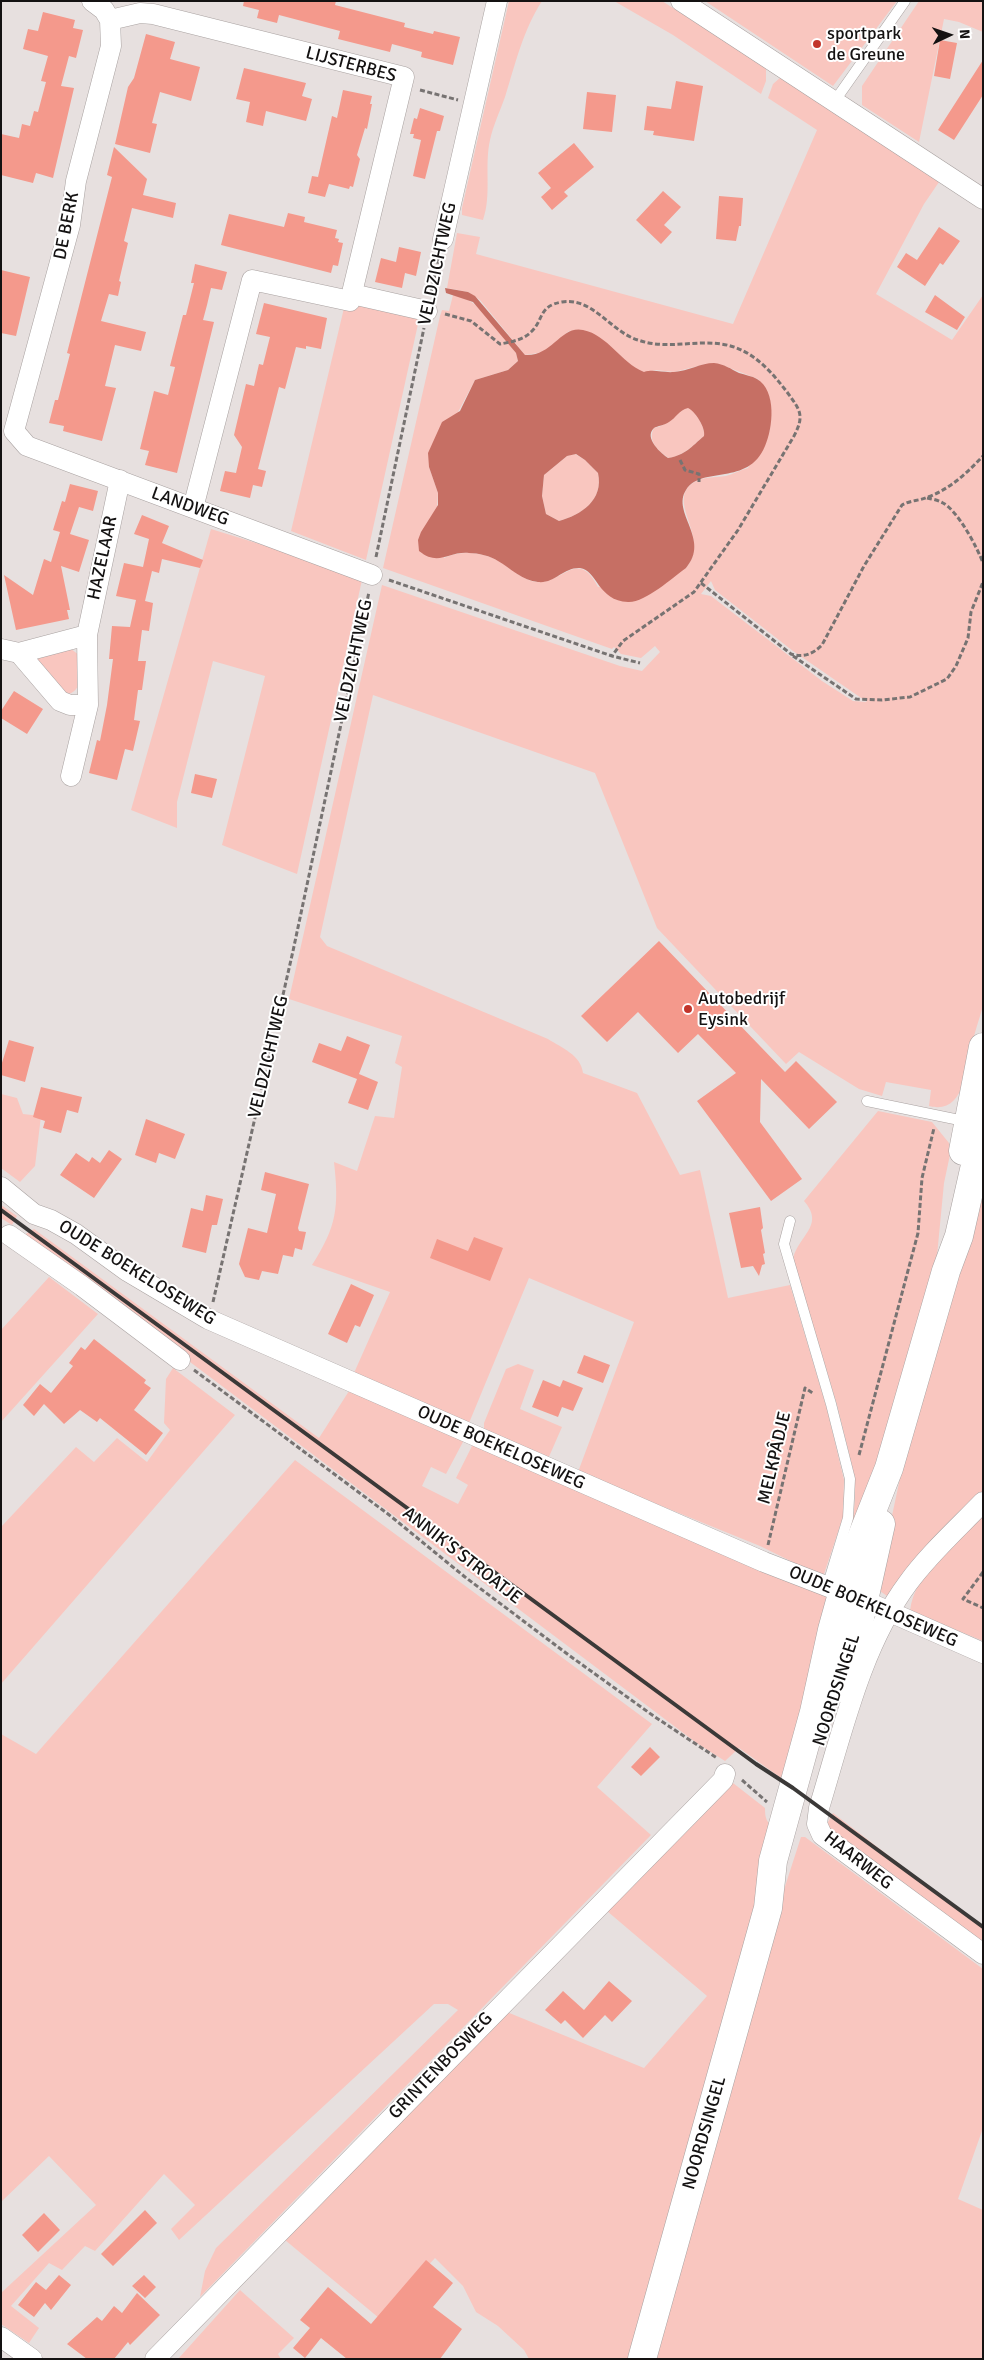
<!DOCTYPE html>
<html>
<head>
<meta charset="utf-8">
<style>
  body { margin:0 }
  #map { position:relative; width:984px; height:2360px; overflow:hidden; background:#e7e0df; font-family:Signika,sans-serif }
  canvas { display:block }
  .frame { position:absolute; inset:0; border:2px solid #141212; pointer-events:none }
  .north { position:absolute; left:924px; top:10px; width:50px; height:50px; -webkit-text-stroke:4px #fff; paint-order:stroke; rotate:87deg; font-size:14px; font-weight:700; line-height:20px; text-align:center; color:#141212 }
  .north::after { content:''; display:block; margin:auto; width:18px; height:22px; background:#141212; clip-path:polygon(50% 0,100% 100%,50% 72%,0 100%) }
</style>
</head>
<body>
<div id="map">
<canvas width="984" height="2360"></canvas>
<div class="frame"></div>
<div class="north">N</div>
</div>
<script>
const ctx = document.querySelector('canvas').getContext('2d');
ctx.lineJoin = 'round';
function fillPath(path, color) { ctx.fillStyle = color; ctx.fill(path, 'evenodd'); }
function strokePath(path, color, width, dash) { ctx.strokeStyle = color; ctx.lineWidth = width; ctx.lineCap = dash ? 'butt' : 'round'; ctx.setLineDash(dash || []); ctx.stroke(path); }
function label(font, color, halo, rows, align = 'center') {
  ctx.font = font + ' Signika,sans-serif'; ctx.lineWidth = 4; ctx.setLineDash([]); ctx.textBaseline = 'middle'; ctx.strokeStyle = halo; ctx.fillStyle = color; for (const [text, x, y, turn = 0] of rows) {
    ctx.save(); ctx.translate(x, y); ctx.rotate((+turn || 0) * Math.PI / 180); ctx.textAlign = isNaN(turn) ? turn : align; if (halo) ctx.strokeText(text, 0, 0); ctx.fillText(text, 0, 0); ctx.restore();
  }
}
const green = new Path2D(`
  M509 1H542C523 30 515 65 505 97 500 111 493 126 490 140 484 167 492 194 483 220L462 215V208Z
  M614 1H662L766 67V81L761 94 673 35Z
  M705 1H897L833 86Z
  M919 1H983V32L959 22 944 19 919 142 862 105V86Z
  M781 77 939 182 924 204 876 294 952 340 983 295V1006C979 1020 974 1034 971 1048 966 1070 964 1115 929 1106L931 1090 886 1082 882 1096 859 1089 799 1052 786 1064 657 928 595 773 373 695 320 937 327 946 548 1039C562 1048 581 1055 583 1073L637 1093 680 1175 700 1170 728 1298 790 1285 827 1409 844 1480 843 1517 823 1577 760 1546 578 1472 634 1322 529 1278 469 1423 354 1373 390 1292 312 1265C337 1226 339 1207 334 1162L357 1171 375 1116 394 1118 402 1067 395 1063 402 1036 289 999 382 585 620 666 642 671 660 652 655 646 641 658 621 654 614 647 612 649 383 568 440 316 442 310 449 311 453 295C482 300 499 331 516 353L518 361 508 370 475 380 429 467 438 493 437 508 444 558C460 550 481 552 497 560 505 564 511 570 519 575 525 578 531 582 537 582 564 583 578 548 598 587L686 568C712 538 665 502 693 483 703 476 714 478 726 476 733 474 741 470 748 468L770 430V399L758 379 722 365 706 364 674 372 656 370 644 373 569 331 544 352 525 355 480 300 468 292 447 288 457 233 480 237 476 254 733 324 817 130 768 98 773 84ZM711 581 715 590 793 651 867 702 853 701 822 681 711 596 701 594Z
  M358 301 420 315 366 560 291 531 344 308 356 309Z
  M688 407C695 411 706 428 704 436 691 447 685 455 669 458 658 451 647 441 654 428 671 425 675 411 688 407Z
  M575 454 585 460 598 473C604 500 581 515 559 521L546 514 542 496 544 475 567 456Z
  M211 529 295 555 362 580 297 874 222 845 265 676 213 661 177 802V828L131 810Z
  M71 649 79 655C79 669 85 695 64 694L36 662 39 656Z
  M1 1094 17 1098 23 1114 41 1116 35 1166 20 1182 1 1168Z
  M878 1111 932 1122 949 1143 951 1150 944 1183 936 1266 889 1435 835 1580 853 1518 855 1500V1478L837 1405 793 1260C797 1236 826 1226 804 1201Z
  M983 1167V1493L894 1596H887L880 1591 878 1581 908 1441Z
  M1 1205 17 1216 12 1225 1 1218Z
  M34 1229 319 1438 349 1391 464 1440 446 1474 431 1467 422 1486 458 1504 468 1485 456 1478 473 1444 834 1600 788 1783 739 1748 725 1761 698 1744 73 1274 19 1238Z
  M49 1277 98 1314 1 1422V1330Z
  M518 1364 534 1370 520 1409 562 1427 548 1459 484 1430V1423L506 1369Z
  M173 1368 235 1415 1 1684V1527L76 1447 94 1462 117 1438 147 1462 170 1430 164 1423 166 1379Z
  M295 1460 652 1724 597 1787 651 1835 200 2297 205 2271 216 2248 458 2010 448 2004H434L179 2240 171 2229 195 2205 164 2174 95 2251 85 2246 62 2270 49 2263 11 2306 39 2328 29 2343 1 2324V2293L96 2205 49 2156 1 2202V1734L36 1754Z
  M983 1510V1641L910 1611C914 1573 958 1537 983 1510Z
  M733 1783 765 1808C765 1818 766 1823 776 1829L631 2359H529L524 2350 498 2326 476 2312 463 2286 435 2258 379 2318 285 2240 502 2010 644 2068 707 1996 607 1911Z
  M833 1813 983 1928V1953L822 1833Z
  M801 1837H805L983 1969V2128L958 2199 983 2210V2359H654L779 1905Z
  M240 2290 294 2338 278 2354 281 2359H178Z`);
const water = new Path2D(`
  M445 288 468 292 475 296 525 355C552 357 561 325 583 330 608 335 621 363 644 372 654 369 663 373 674 372 688 371 701 363 714 363 724 364 731 369 739 373 745 375 752 376 757 379 777 391 773 428 765 446 748 487 702 465 686 490 671 513 711 539 686 568 672 578 645 603 628 602 598 601 597 570 580 568 564 567 554 584 538 582 523 581 510 568 498 561 491 556 478 553 469 553 448 551 439 567 419 551L418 540 421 532 438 505V493L429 467 428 453 442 422 460 411 475 380 508 370 518 361 516 353 473 302 446 293ZM688 408C695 411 706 428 704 436 691 447 686 455 668 458 662 454 643 438 654 428 657 426 665 425 669 422 676 418 679 410 688 408ZM576 454 585 460 598 473C604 500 581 515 559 521L546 514 542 496 544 475 567 456Z`);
const building = new Path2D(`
  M244 1H336L335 5 405 23 404 27 433 34 434 31 460 37 453 65 421 57 422 52 392 44 390 52 338 39 340 31 279 15 277 23 257 18 259 10 243 6Z
  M43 12 75 20 73 28 83 30 76 58 69 56 61 86 74 88 53 178 36 173 33 183 1 175V134L19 138 22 124 30 126 34 111 38 112 46 82 41 81 48 56 23 49 28 29 38 31Z
  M146 34 175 42 170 59 200 67 191 101 160 92 152 123 157 124 150 153 115 144 128 87 134 78Z
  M940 40 957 43 950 79 934 76Z
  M983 60V95L954 140 938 130Z
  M244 68 306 83 302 96 312 99 306 121 266 111 263 126 246 122 250 102 236 99Z
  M676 81 703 86 694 141 653 135 654 131 644 130 647 106 671 109Z
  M343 90 372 96 370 104H372L367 129 365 128 357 155 360 159 353 187 350 186 349 189 329 184 325 197 308 193 312 176 318 177 332 116 337 118Z
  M587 92 616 95 612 132 583 129Z
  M420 108 444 116 440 131H437L425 179 413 176 421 140 413 138 414 134H410L414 118 417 119Z
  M574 143 594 167 564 192 568 196 552 210 541 197 551 188 538 173Z
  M114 147 147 179 143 195 176 203 173 218 132 208 124 241 128 243 119 281 121 282 118 296 109 294 101 321 146 332 141 351 115 345 105 386 116 388 102 441 63 431 64 426 49 423 55 400H58L70 354 67 353 112 177 107 175Z
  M663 191 681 207 664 225 672 232 661 244 636 220Z
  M719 196 743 198 741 226H739L736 241 716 239Z
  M288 213 305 217 304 222 337 230 335 238 339 239 338 242 343 243 338 266 333 265 331 273 221 245 229 214 284 227Z
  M939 227 960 241 943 265 940 263 925 286 897 267 906 253 917 260Z
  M399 247 421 252 416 276 405 273 402 288 375 282 381 258 396 262Z
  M195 264 227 272 222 290 211 288 207 305 203 320 214 322 177 473 145 465 149 451 140 449 154 391 168 395 175 367 170 366 183 315H186L194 283H191Z
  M1 270 30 277 16 336 1 333Z
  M935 295 965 317 957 330 925 312Z
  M264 303 327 318 321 349 306 346V349L296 347 285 389 279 387 258 469 266 471 262 487 253 485 250 498 220 491 225 471 236 473 242 447 234 435 246 384 254 386 259 364 263 365 270 337 256 334Z
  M70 484 98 491 93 511 79 507 70 534 89 540 79 572 61 566 70 610H67L69 619 16 630 4 575 33 595 44 559 51 562 60 532 53 530 62 501 65 502Z
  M142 515 169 526 162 543 203 560 200 568 162 559 159 573 152 571 145 601 153 603 149 631 142 630 138 661H146L142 690H138L134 720 140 721 133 751 125 749 117 780 89 773 97 740 100 741 107 705 113 659H109L112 626 130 627 136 600 116 596 124 563 143 567 149 539 134 534Z
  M14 691 43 709 27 734 1 718V711Z
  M195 774 217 779 212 798 191 793Z
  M659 941 785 1072 796 1061 837 1102 809 1129 761 1079 760 1122 802 1179 771 1201 697 1101 736 1073 698 1034 678 1053 638 1012 607 1042 581 1016Z
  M347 1036 370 1045 359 1074 378 1082 368 1110 348 1103 357 1079 312 1062 319 1043 341 1051Z
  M9 1040 34 1047 25 1082 1 1075V1066Z
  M41 1087 82 1097 78 1113 67 1110 61 1133 43 1128 45 1121 33 1117Z
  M146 1119 185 1134 175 1159 159 1153 156 1163 135 1155Z
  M109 1150 122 1159 94 1198 60 1175 76 1153 89 1162 92 1157 100 1163Z
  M265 1172 309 1184 298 1228 299 1231 306 1232 302 1250 295 1248 293 1257 283 1255 278 1274 262 1271 259 1280 245 1277 239 1264 248 1228 267 1233 276 1194 261 1190Z
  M206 1195 223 1199 217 1225H212L206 1253 182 1247 191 1208 203 1211Z
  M760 1207 763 1228 761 1230 765 1253 763 1254 765 1264 762 1265 759 1276 753 1266 741 1268 729 1213Z
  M474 1237 503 1248 490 1281 430 1258 437 1239 468 1251Z
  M351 1284 374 1295 360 1327 355 1325 347 1343 328 1334Z
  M94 1339 146 1380 144 1383 151 1388 134 1410 163 1433 146 1455 100 1418 97 1422 80 1410 64 1424 44 1404 34 1416 23 1405 40 1384 51 1393 73 1366 69 1363 81 1347 85 1350Z
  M584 1355 610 1365 603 1383 577 1373Z
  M543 1380 560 1387 563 1380 583 1388 573 1411 562 1407 558 1417 532 1407Z
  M650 1747 660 1757 641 1776 631 1767Z
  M609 1981 632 2001 612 2022 605 2015 583 2038 565 2020 561 2024 545 2010 563 1991 584 2010Z
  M145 2210 157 2223 113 2266 101 2254Z
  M44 2213 60 2230 38 2252 22 2235Z
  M426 2260 453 2283 433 2307 462 2329 440 2359H347L321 2338 305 2358 293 2348 310 2328 300 2320 328 2287 371 2324Z
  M59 2275 71 2285 51 2310 45 2303 34 2317 18 2305 36 2282 46 2290Z
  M144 2275 156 2287 145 2298 132 2286Z
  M137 2293 160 2315 130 2345 128 2342 114 2359H87L67 2344 97 2317 102 2321 114 2306 122 2313Z`);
const path = new Path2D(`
  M420 90 458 100
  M431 293 439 255
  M445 314 471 321 500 344C511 342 523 340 531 332 544 320 538 306 562 302 593 297 611 332 638 340 666 350 693 340 721 344 751 348 770 370 787 392 800 410 805 415 794 436L738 530 694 592 623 641 612 656
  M680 460 685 470 699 474V482
  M927 498C932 499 938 500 943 503 958 511 977 547 983 563
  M376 557 424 328
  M389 580 612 656 640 663
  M701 583 791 654C803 658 813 654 822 645L864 566 902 505C911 500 919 501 928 497 950 489 967 473 983 456
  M793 656 856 699 882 700 910 697 947 679 956 666 968 638 971 612 983 582
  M213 1302 293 951 369 592
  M194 1370 388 1514 465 1577 570 1656 655 1717 717 1758
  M859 1455 918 1233 922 1178 934 1128
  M768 1545 805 1388 814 1394
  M983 1572 963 1599 983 1608
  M742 1780 767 1802`);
const service = new Path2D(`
  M834 102 905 1
  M867 1101 969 1122
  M790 1221 784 1244 831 1404 850 1479 848 1518 827 1587`);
const minor = new Path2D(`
  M681 1 983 199
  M110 20 140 13 153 14 404 77 350 301 252 280 193 508
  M443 239 497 1
  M352 294 427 311
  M14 431 70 225 76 181 111 46 110 20 104 10 92 1
  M14 431 27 446 372 575
  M1 649 19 653 87 635
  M19 653 60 701 70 705H88
  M71 776 88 705 87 635 120 480
  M1 1187 34 1214 51 1220 76 1234 127 1271 208 1319 764 1562 865 1601 983 1653
  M9 1235 82 1286 180 1360
  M983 1502C959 1527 928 1555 908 1583 861 1646 842 1733 819 1808L817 1824 822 1835 983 1954
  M1 2337 32 2359
  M155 2359 723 1780 725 1774`);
const secondary = new Path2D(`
  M963 1151 983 1047
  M835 1689 860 1618 881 1524
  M642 2359 768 1908 773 1861 814 1712 832 1630 849 1569 889 1468 946 1271 959 1236 983 1130`);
const rail = new Path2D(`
  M1 1210 756 1764 793 1788 983 1927`);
const markers = [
  [817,44,5,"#c2352b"],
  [688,1009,5,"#c2352b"]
];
const poiNames = [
  ["sportpark",827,34],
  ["de Greune",827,55],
  ["Autobedrijf",698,999],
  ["Eysink",698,1020]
];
const streetNames = [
  ["LIJSTERBES",351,65,15],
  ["DE BERK",67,226,-79],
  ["VELDZICHTWEG",438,264,-78],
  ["LANDWEG",190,507,20],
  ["HAZELAAR",103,558,-78],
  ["VELDZICHTWEG",354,661,-78],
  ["VELDZICHTWEG",269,1057,-77],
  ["OUDE BOEKELOSEWEG",137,1273,32],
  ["OUDE BOEKELOSEWEG",501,1448,24],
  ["MELKPÂDJE",775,1458,-77],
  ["ANNIK'S STROATJE",462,1556,38],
  ["OUDE BOEKELOSEWEG",873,1607,23],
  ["NOORDSINGEL",837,1690,-72],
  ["HAARWEG",858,1861,38],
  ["GRINTENBOSWEG",441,2066,-46],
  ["NOORDSINGEL",705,2133,-74]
];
fillPath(green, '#f9c6bf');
fillPath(water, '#c66f64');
fillPath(building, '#f4998c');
strokePath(service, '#a9a2a1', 11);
strokePath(minor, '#a9a2a1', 21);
strokePath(secondary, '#a9a2a1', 29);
strokePath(path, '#777372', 3, [5, 2.5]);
strokePath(service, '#fff', 10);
strokePath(minor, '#fff', 20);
strokePath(secondary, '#fff', 28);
strokePath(rail, '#3b3938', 4);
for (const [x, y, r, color] of markers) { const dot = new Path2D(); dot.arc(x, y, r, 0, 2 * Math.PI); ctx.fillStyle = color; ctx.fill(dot); strokePath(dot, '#fff', 2); }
label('18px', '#141212', '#fff', poiNames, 'left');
label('18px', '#141212', '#fff', streetNames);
</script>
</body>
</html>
